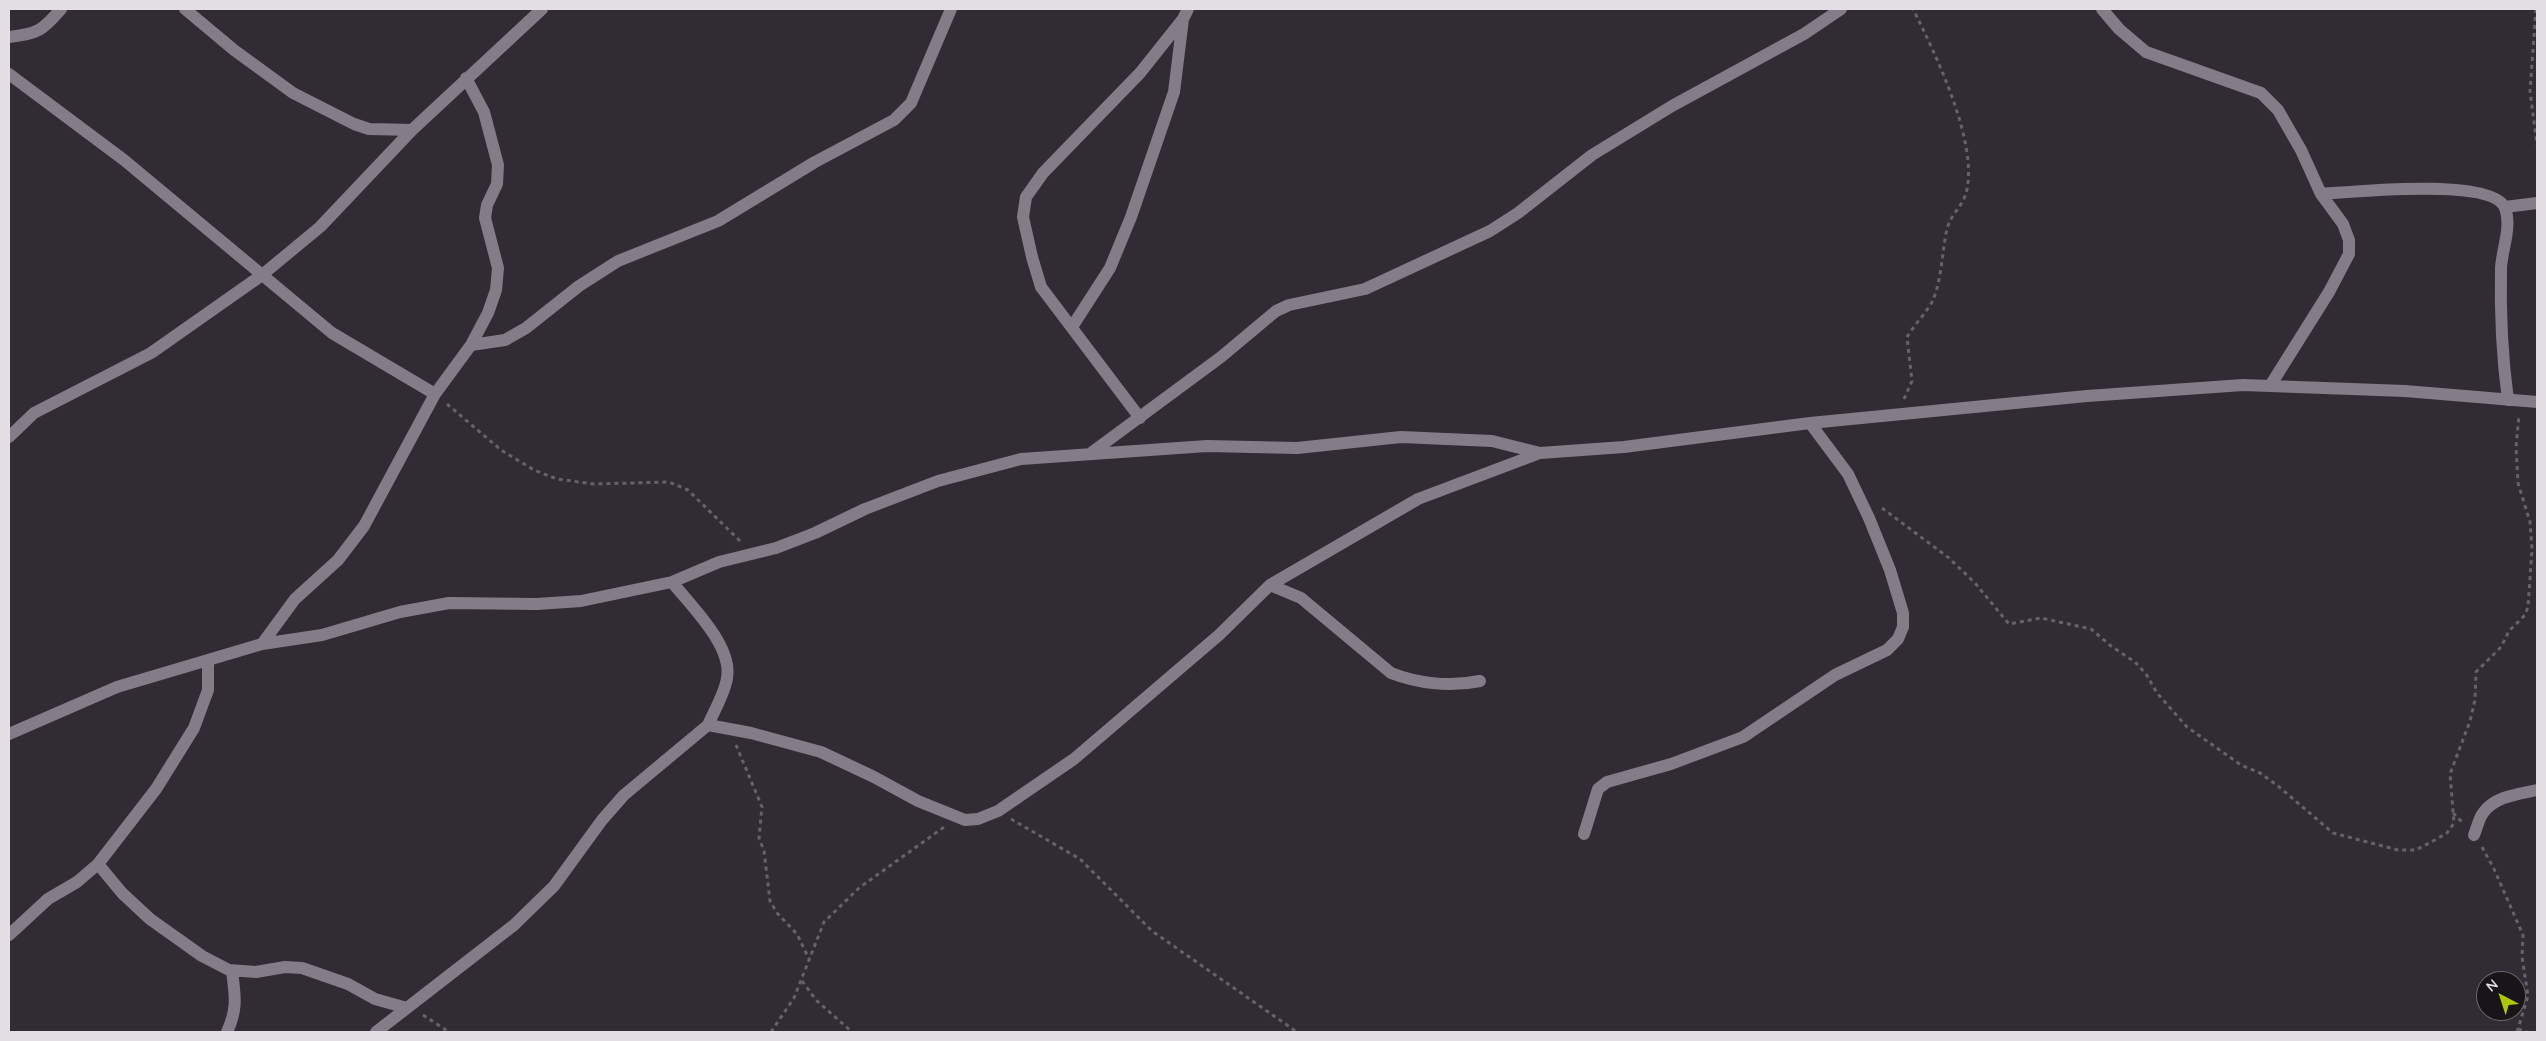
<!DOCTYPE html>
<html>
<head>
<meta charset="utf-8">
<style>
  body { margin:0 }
  #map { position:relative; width:2546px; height:1041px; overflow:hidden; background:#312b34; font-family:Quicksand,sans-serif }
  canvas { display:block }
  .frame { position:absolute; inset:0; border:10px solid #e3dfe5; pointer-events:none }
  .north { position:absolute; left:2476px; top:971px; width:50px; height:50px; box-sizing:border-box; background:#181519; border:1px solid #69666b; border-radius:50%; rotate:320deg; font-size:14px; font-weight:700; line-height:20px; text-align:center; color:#e3dfe5 }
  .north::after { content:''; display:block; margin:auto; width:18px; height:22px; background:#b0c503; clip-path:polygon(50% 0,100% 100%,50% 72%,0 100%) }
</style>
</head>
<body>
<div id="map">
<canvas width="2546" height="1041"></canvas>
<div class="frame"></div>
<div class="north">N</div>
</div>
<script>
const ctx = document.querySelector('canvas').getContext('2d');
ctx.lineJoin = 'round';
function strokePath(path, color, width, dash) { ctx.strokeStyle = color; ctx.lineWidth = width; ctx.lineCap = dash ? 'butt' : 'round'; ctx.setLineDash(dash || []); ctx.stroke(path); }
const path = new Path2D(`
  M2536 9 2530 91 2537 145
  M1904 399 1912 381 1907 337C1914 325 1928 311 1933 300 1942 278 1942 251 1947 229 1951 213 1964 206 1967 189 1977 139 1935 53 1913 9
  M447 404 501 450 534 470 557 479 594 484 669 482 688 490 741 542
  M1882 508 1949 558 1975 583 2009 624 2041 618 2091 629 2111 646 2135 662 2146 674 2157 693 2187 727 2241 765 2260 773 2278 786 2333 833 2398 850H2416L2433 841 2447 833 2454 823 2450 774 2470 721 2475 700 2476 672 2501 647 2509 631 2525 615 2528 607 2532 549 2530 522 2518 483 2516 447 2519 415
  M736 745 762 807 759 838 764 851 770 901 777 913 797 934 809 959
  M2453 813 2463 823
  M1011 819 1080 859 1152 931 1297 1032
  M2482 847 2494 869 2523 935 2522 957 2528 996 2517 1032
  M802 981 816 1000 852 1032
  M423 1015 449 1032
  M2518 1029 2527 1032
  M771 1032 794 998 824 922 859 888 944 827`);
const street = new Path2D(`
  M185 9 234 50 293 93 354 124 369 129 412 130
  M2102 9 2119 29 2146 52 2261 93 2278 110 2301 150 2321 194 2343 224 2349 240V254L2329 292 2270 386
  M9 37C38 34 43 30 61 9
  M9 74 124 160 332 333 435 394
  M2321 194C2351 192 2493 177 2505 208 2512 227 2502 249 2501 268 2500 313 2502 356 2508 400
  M2505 207 2537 203
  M1072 327 1110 268 1131 217 1174 92 1183 19 1188 9
  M471 345 505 340 526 328 579 286 618 261 718 221 815 162 894 120 911 103 951 9
  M1140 418 1041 287 1032 257 1023 217 1026 197 1043 173 1140 73 1183 19
  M9 437 34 413 151 353 262 275 320 227 412 130 542 9
  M1091 453 1221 357 1276 311 1289 305 1365 289 1490 231 1518 213 1592 155 1672 106 1804 34 1841 9
  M672 582C691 606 733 646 727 678 725 693 714 711 708 725
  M1270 585 1301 598 1391 673C1419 684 1451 687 1480 681
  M262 644 295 599 338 560 364 526 435 394 471 345 488 313 496 290 498 268 485 218 487 205 497 184 498 165 484 112 466 78
  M9 734 117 687 262 644 322 635 400 612 449 603 537 604 581 601 672 582 719 562 776 548 815 533 865 509 938 481 1021 459 1207 446 1297 448 1401 437 1492 441 1540 453
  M1584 834 1598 789 1607 782 1671 764 1743 737 1835 675 1887 650 1898 639 1903 627V613L1890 570 1869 518 1848 474 1810 423
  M2474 835C2477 828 2479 818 2483 813 2495 796 2519 794 2537 790
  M98 864 122 893 150 919 202 956 229 970 256 972 285 967 302 968 348 984 375 999 407 1008
  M9 935 48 899 77 882 98 864 156 789 194 728 208 690V660
  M227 1032C238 1008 235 996 232 971
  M376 1032 514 925 554 886 602 820 624 795 708 725 751 733 821 752 874 777 918 801 965 820 978 819 998 811 1074 759 1219 635 1270 585 1418 499 1540 453 1624 447 1810 423 2087 396 2243 385 2405 391 2537 402`);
strokePath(path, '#67626a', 3, [4, 4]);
strokePath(street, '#847c87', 12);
</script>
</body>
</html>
